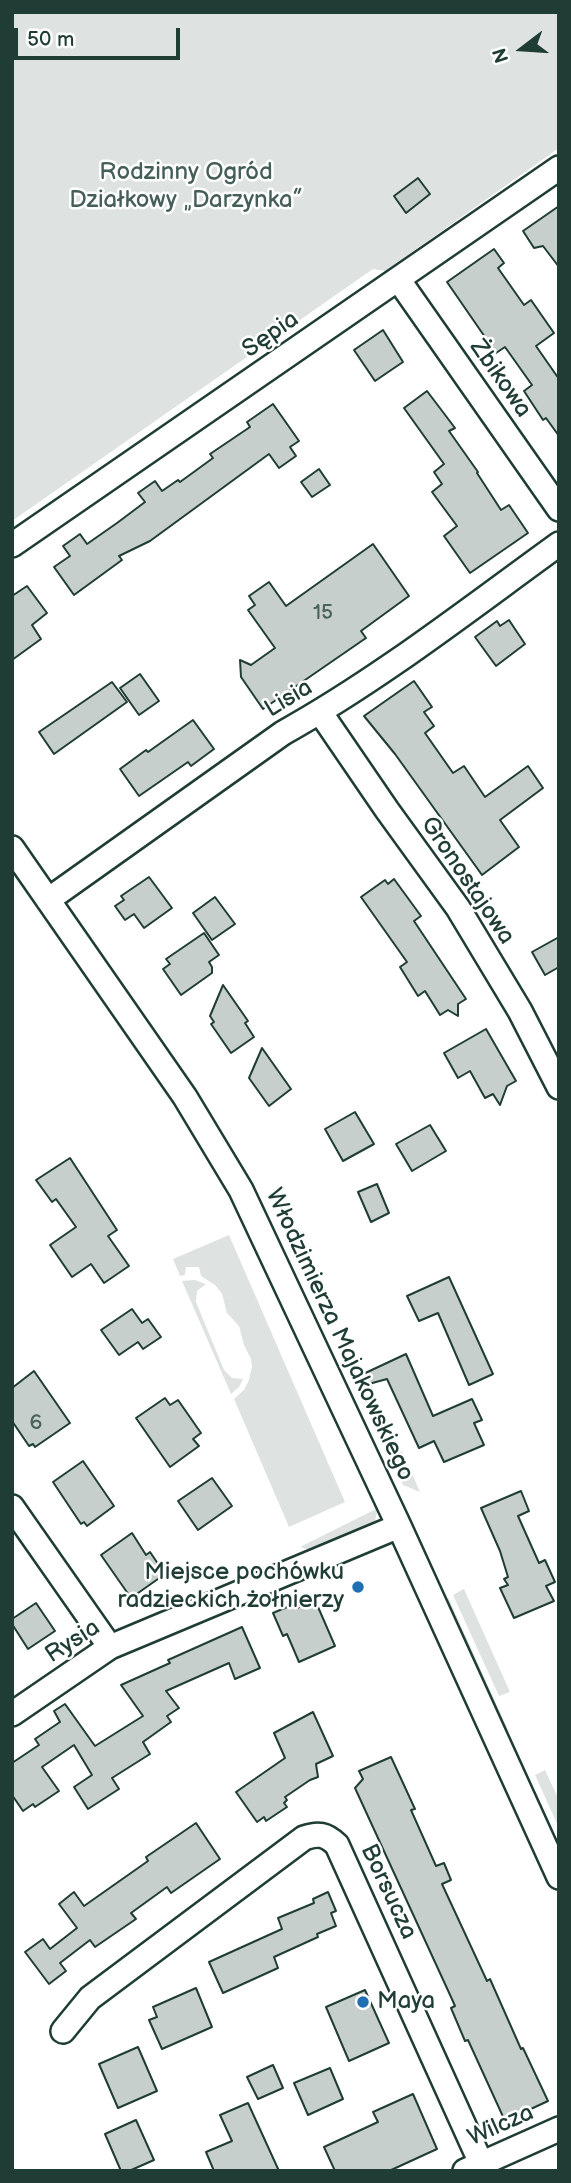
<!DOCTYPE html>
<html>
<head>
<meta charset="utf-8">
<style>
  body { margin:0 }
  #map { position:relative; width:571px; height:2183px; overflow:hidden; background:#fff; font-family:"Balsamiq Sans",sans-serif }
  canvas { display:block }
  .frame { position:absolute; inset:0; border:14px solid #1f3d34; pointer-events:none }
  .north { position:absolute; left:487px; top:14px; width:70px; height:70px; -webkit-text-stroke:5px #fff; paint-order:stroke; rotate:253deg; font-size:19px; font-weight:700; line-height:28px; text-align:center; color:#1f3d34 }
  .north::after { content:''; display:block; margin:auto; width:24px; height:32px; background:#1f3d34; clip-path:polygon(50% 0,100% 100%,50% 72%,0 100%) }
  .scale { position:absolute; left:14px; top:28px; width:166px; height:32px; box-sizing:border-box; border:4px solid #1f3d34; border-top:0; padding-left:9px; font-size:21px; line-height:24px; white-space:nowrap; color:#1f3d34; -webkit-text-stroke:5px #fff; paint-order:stroke }
</style>
</head>
<body>
<div id="map">
<canvas width="571" height="2183"></canvas>
<div class="frame"></div>
<div class="north">N</div>
<div class="scale">50 m</div>
</div>
<script>
const ctx = document.querySelector('canvas').getContext('2d');
ctx.lineJoin = 'round';
function fillPath(path, color) { ctx.fillStyle = color; ctx.fill(path, 'evenodd'); }
function strokePath(path, color, width, dash) { ctx.strokeStyle = color; ctx.lineWidth = width; ctx.lineCap = dash ? 'butt' : 'round'; ctx.setLineDash(dash || []); ctx.stroke(path); }
function label(font, color, halo, rows, align = 'center') {
  ctx.font = font + ' "Balsamiq Sans",sans-serif'; ctx.lineWidth = 5; ctx.setLineDash([]); ctx.textBaseline = 'middle'; ctx.strokeStyle = halo; ctx.fillStyle = color; for (const [text, x, y, turn = 0] of rows) {
    ctx.save(); ctx.translate(x, y); ctx.rotate((+turn || 0) * Math.PI / 180); ctx.textAlign = isNaN(turn) ? turn : align; if (halo) ctx.strokeText(text, 0, 0); ctx.fillText(text, 0, 0); ctx.restore();
  }
}
const green = new Path2D(`
  M12 12H559V148L385 271 373 269 12 521Z
  M229 1235 345 1502 289 1527 234 1399 244 1390 249 1380 252 1367 251 1359 244 1345 239 1326 227 1313 222 1294 215 1285 201 1276 199 1267H186L185 1275 180 1276 173 1259Z
  M195 1280 206 1284 197 1291 196 1302 224 1370 232 1378 243 1379 239 1387 231 1394 182 1281Z
  M402 1451 420 1492 403 1485 390 1456Z
  M378 1508 375 1521 368 1529 313 1551 300 1547Z
  M464 1589 510 1692 499 1696 453 1595Z
  M448 1597 508 1730 503 1733 446 1605Z
  M545 1770 559 1800V1828L535 1775Z`);
const building = new Path2D(`
  M418 178 430 194 406 213 394 196Z
  M559 206V267L543 246 534 248 523 231Z
  M494 249 504 263 498 268 524 305 531 300 554 333 536 346 559 379V436L546 418 543 420 524 391 532 385 505 347 496 353 447 282Z
  M383 330 403 362 375 381 354 350Z
  M427 391 455 428 449 431 478 472 477 473 501 510 509 505 528 533 470 573 444 536 457 526 432 492 442 484 434 472 444 464 404 408Z
  M273 404 299 441 290 447 296 456 279 468 269 454 150 541 119 556 122 560 74 595 54 567 70 556 63 546 80 534 87 544 117 523 145 502 138 493 155 481 162 491 178 480 180 482 213 458 210 454 250 427 247 422Z
  M319 469 330 485 312 497 301 482Z
  M373 544 409 596 361 631 366 638 263 709 241 677 240 660 251 665 275 648 248 610 255 605 249 596 269 582 286 606Z
  M27 586 47 613 32 625 41 639 12 660V596Z
  M509 620 525 644 496 666 475 637 497 621 500 626Z
  M140 674 159 701 139 715 120 688Z
  M414 681 432 707 424 712 434 726 425 733 453 773 464 766 485 797 528 766 543 788 500 820 519 847 482 875 395 754 364 716Z
  M112 682 127 702 54 754 39 732Z
  M193 720 214 749 191 766 188 762 139 796 120 769 146 750 148 752Z
  M149 877 172 908 144 928 134 914 125 920 115 906 124 900 121 896Z
  M394 879 421 916 414 921 466 999 458 1004V1016L448 1010 440 1015 425 991 418 996 400 967 407 962 361 897 385 880 388 884Z
  M215 897 235 924 212 940 193 913Z
  M204 933 219 955 209 962 212 967V973L181 995 163 969 170 964 166 959Z
  M559 937V967L545 975 532 952Z
  M223 985 248 1021 245 1023 254 1037 231 1053 211 1024 214 1022 210 1016Z
  M486 1029 516 1081 507 1086 500 1105 493 1094 485 1098 470 1071 458 1078 444 1053Z
  M262 1048 291 1089 269 1106 249 1078Z
  M355 1112 374 1144 343 1161 325 1129Z
  M430 1125 446 1151 412 1171 396 1144Z
  M70 1158 117 1230 108 1236 129 1266 104 1283 91 1264 72 1277 50 1245 76 1227 56 1199 52 1202 36 1180Z
  M377 1184 389 1213 371 1222 358 1192Z
  M449 1277 493 1374 469 1385 438 1313 419 1321 407 1296Z
  M132 1309 142 1323 148 1319 161 1337 143 1349 138 1342 119 1355 101 1330Z
  M406 1354 433 1416 472 1399 482 1420 474 1423 484 1445 444 1462 434 1441 419 1448 387 1379 365 1385 361 1375Z
  M34 1371 70 1423 35 1447 33 1444 29 1446 12 1421V1388Z
  M165 1398 170 1405 178 1400 201 1433 193 1439 199 1446 170 1467 136 1418Z
  M83 1461 114 1506 87 1526 84 1522 81 1524 53 1482Z
  M212 1478 232 1506 198 1530 178 1501Z
  M521 1491 529 1511 518 1516 539 1563 545 1560 555 1582 546 1586 554 1601 514 1618 500 1588 508 1585 504 1579 508 1577 500 1551 481 1508Z
  M132 1533 146 1555 150 1552 165 1574 131 1598 101 1555Z
  M315 1600 335 1646 299 1662 287 1634 283 1636 273 1613 294 1604 297 1608Z
  M36 1603 55 1631 28 1649 12 1624V1619Z
  M242 1627 260 1668 235 1679 229 1663 166 1691 179 1708 167 1716 171 1722 143 1742 150 1754 112 1778 119 1789 88 1809 74 1787 92 1775 74 1745 42 1767 59 1791 35 1807 33 1804 23 1811 12 1795V1763L39 1745 35 1739 60 1722 54 1711 65 1704 95 1746 143 1716 121 1685 170 1663 168 1660Z
  M313 1712 333 1756 316 1764 318 1777 310 1780 285 1797 287 1800 284 1803 287 1807 266 1821 264 1817 257 1822 236 1792 285 1758 274 1733Z
  M391 1757 415 1809 411 1810 436 1866 444 1863 451 1880 442 1884 487 1981 490 1979 521 2049 523 2048 548 2101 505 2121 468 2040 465 2041 451 2008 455 2006 451 1997 355 1788 363 1779 359 1771Z
  M196 1823 220 1859 171 1893 167 1887 131 1913 136 1919 95 1947 90 1940 60 1963 66 1971 49 1984 25 1952 43 1939 50 1949 77 1928 59 1904 74 1892 84 1906 148 1861 146 1857Z
  M328 1892 336 1911 331 1913 336 1926 317 1934 318 1937 274 1957 278 1968 223 1993 209 1962 282 1929 278 1918 314 1903 313 1899Z
  M196 1988 212 2027 162 2049 149 2020 157 2017 153 2007Z
  M365 1990 389 2043 349 2061 326 2007Z
  M138 2047 157 2091 118 2108 99 2064Z
  M273 2065 283 2088 258 2099 247 2077Z
  M330 2068 343 2099 308 2115 294 2083Z
  M413 2094 437 2149 389 2171H335L324 2147 378 2122 373 2112Z
  M248 2103 279 2171H214L206 2152 232 2141 220 2115Z
  M136 2120 154 2160 129 2171H121L105 2134Z`);
const minor = new Path2D(`
  M398 279 559 509
  M12 545 559 168
  M320 712 387 810 458 908 520 1011 559 1087
  M12 848 185 1097 241 1190 399 1526 559 1877
  M48 900 283 733C380 679 469 609 559 544
  M12 1507 110 1647
  M12 1714 110 1647 399 1526
  M63 2031 90 1998 304 1838C318 1833 326 1834 337 1845L481 2163
  M465 2171 559 2129`);
const markers = [
  [358,1587,7,"#1f6fb2"],
  [363,2002,7,"#1f6fb2"]
];
const numberNames = [
  ["15",323,614],
  ["6",36,1424]
];
const parkNames = [
  ["Rodzinny Ogród",186,173],
  ["Działkowy „Darzynka”",186,201]
];
const streetNames = [
  ["Sępia",271,335,-35],
  ["Żbikowa",500,379,55],
  ["Lisia",289,699,-31],
  ["Gronostajowa",467,881,56],
  ["Włodzimierza Majakowskiego",339,1335,65],
  ["Rysia",73,1642,-33],
  ["Borsucza",388,1892,65],
  ["Wilcza",501,2126,-24]
];
const poiNames = [
  ["Miejsce pochówku",344,1573],
  ["radzieckich żołnierzy",344,1601],
  ["Maya",377,2002,"left"]
];
fillPath(green, '#dee3e2');
fillPath(building, '#c7cfcc');
strokePath(building, '#1f3d34', 2);
strokePath(minor, '#1f3d34', 28);
strokePath(minor, '#fff', 23);
for (const [x, y, r, color] of markers) { const dot = new Path2D(); dot.arc(x, y, r, 0, 2 * Math.PI); ctx.fillStyle = color; ctx.fill(dot); strokePath(dot, '#fff', 2.5); }
label('21px', '#49625a', null, numberNames);
label('24px', '#455e57', '#fff', parkNames);
label('24px', '#1f3d34', '#fff', streetNames);
label('24px', '#1f3d34', '#fff', poiNames, 'right');
</script>
</body>
</html>
